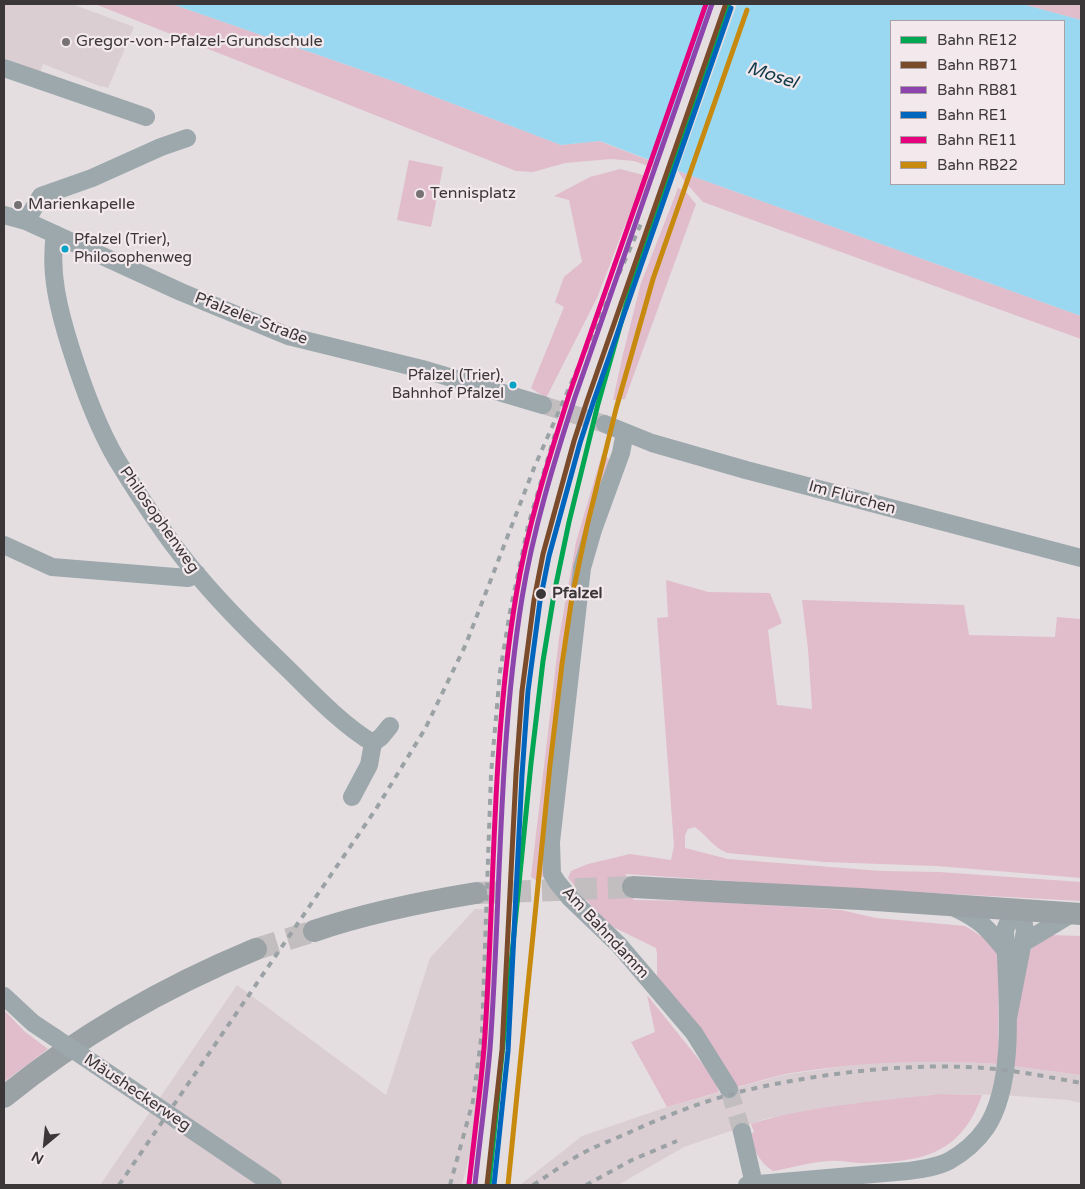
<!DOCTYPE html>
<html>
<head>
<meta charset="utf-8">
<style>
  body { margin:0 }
  #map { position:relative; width:1085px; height:1189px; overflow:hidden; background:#e4dee0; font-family:"Varela Round",sans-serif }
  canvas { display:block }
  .frame { position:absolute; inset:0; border:5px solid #3b3738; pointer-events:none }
  .legend { position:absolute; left:890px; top:20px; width:175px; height:165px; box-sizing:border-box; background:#f3e9ed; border:1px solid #a9a2a5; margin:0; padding:6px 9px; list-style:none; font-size:15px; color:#3b3738 }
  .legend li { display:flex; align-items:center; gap:10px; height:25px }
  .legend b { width:25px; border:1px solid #a9a2a5 }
  .north { position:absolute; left:20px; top:1119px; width:50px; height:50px; -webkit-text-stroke:4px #f3e9ed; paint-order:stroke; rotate:208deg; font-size:14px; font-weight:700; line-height:20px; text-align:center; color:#3b3738 }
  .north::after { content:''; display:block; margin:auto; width:18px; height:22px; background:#3b3738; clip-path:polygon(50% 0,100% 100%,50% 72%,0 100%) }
</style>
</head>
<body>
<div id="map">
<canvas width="1085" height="1189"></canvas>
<div class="frame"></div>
<ul class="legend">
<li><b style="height:6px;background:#00a651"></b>Bahn RE12</li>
<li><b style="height:6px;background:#7a4b2a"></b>Bahn RB71</li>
<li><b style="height:6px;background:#8e44ad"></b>Bahn RB81</li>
<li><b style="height:6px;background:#0065bd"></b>Bahn RE1</li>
<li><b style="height:6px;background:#e5007d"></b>Bahn RE11</li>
<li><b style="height:6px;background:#c88a0e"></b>Bahn RB22</li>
</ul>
<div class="north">N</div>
</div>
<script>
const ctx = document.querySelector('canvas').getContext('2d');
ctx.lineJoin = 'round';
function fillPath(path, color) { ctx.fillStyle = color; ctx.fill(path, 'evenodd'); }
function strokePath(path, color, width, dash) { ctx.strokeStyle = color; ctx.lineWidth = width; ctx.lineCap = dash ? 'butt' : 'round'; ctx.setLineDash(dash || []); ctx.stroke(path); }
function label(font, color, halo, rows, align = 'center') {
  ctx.font = font + ' "Varela Round",sans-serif'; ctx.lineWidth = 4.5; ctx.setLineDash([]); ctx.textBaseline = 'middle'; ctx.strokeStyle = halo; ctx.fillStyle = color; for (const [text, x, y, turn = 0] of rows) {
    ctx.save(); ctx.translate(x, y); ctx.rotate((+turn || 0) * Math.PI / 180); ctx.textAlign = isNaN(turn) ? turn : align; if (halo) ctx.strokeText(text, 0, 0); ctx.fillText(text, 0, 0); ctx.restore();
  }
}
const built = new Path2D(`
  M4 4H72L134 27 108 88 103 86 102 87 43 64 40 72 4 58Z
  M475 909H495L487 1068 479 1120 462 1185H100L237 985 386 1095 430 958Z
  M908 1061 961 1062 998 1064 1081 1075V1103L1068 1100 1003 1095 939 1094 768 1118 684 1147 618 1185H520L582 1136 667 1107 783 1075 860 1064Z`);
const green = new Path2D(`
  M95 4H172L396 82 561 145 599 141 656 163 654 168 634 161 611 159 565 163 533 172 516 171Z
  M1022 4H1081V20Z
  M409 160 443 167 431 227 397 220Z
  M620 169 651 177 644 196 625 225 597 298 546 398 531 388 564 307 555 302 564 277 582 262 569 200 554 196 590 177Z
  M678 171 1081 316V339L703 202 685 182Z
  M678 188 685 191 696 204 625 399 613 400 623 354 641 283Z
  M602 454 610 460 559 719 543 861 545 875 537 881 531 877 559 638 576 542Z
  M666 580 708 592 770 593 782 623 768 630 777 705 812 709 808 649 802 600 964 605 969 635 1055 637 1057 617 1081 619V878L937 866 825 862 727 853C713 847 707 836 695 827L688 829 685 835V848L728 859 882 871 939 872 1081 882V901L789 885 626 874 624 886 634 900 696 901 797 907 841 910 876 918 965 926 986 939 999 956 998 1064C926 1059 855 1062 785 1074 768 1078 750 1084 733 1088L657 977V953L656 948 607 924 568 878 571 871 588 864 630 854 671 860 674 846 657 618 668 617Z
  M1049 935 1081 936V1075L1013 1066C1016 1039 1018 967 1033 946 1036 941 1044 938 1049 935Z
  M647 995 713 1077 719 1092 667 1107 631 1042 655 1032Z
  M4 1010 24 1031 48 1049 4 1082Z
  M939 1094 982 1095C960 1157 919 1162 860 1163 850 1163 840 1160 830 1161 810 1162 792 1168 773 1171 759 1162 754 1150 749 1135L754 1132 751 1124C811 1105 876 1102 939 1094Z`);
const water = new Path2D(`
  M172 4H1022L1081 20V316L678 171 600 141 561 145 396 82ZM891 21H1064V184H891Z`);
const pier = new Path2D(`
  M712 4H737L677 173 655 165Z`);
const minorTunnel = new Path2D(`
  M543 405 605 424
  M729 1089 742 1132`);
const majorTunnel = new Path2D(`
  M476 893 633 887
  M256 949 314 931`);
const minor = new Path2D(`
  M4 68 146 117
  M4 215 26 221 181 292 288 336 422 369 543 405
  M26 221 41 196 92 178 161 147 187 138
  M55 234C49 273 59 311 71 349 83 387 97 426 117 460 142 501 169 543 200 578 228 611 259 641 290 671 314 695 344 726 373 743
  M605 424 652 443 746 470 1081 558
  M625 432 621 453 593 530 582 568 551 842 552 874 557 882 570 898 619 945 694 1033 729 1089
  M4 545 52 567 188 578 197 574
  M352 797 369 765 373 743 381 737 390 726
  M955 908C981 920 988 929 1006 951
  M1023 943 1071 914
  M4 996 33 1023 54 1037
  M96 1065 273 1185
  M742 1132 754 1184
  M747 1185 908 1171C922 1169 937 1167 949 1161 963 1153 977 1141 986 1128 1018 1081 1006 986 1005 930L1010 918 1017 910 1023 918 1025 931 1008 1018`);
const major = new Path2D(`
  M633 887 860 899 1081 914
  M314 931C367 913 421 902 476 893
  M4 1097C80 1035 164 987 256 949`);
const rail = new Path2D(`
  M119 1185 376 809 425 729 466 644 534 468 643 219
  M450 1185 473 1101 482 1032 491 774 500 672 510 612 528 526 555 434
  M533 1185C546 1177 558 1168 571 1160 588 1149 607 1142 626 1134 662 1117 701 1102 739 1092 809 1075 894 1064 965 1067 1004 1068 1043 1076 1081 1083
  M586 1185 632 1160 677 1141`);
const minorBridge = new Path2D(`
  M54 1037 96 1065`);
const rail1 = new Path2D(`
  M489 1185 531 763 543 661 554 594 569 522 598 404 635 273 729 4`);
const rail2 = new Path2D(`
  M487 1185 502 1050 516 774 522 691 534 600 543 554 574 441 587 401 725 6`);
const rail3 = new Path2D(`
  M475 1184C480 1139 486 1094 490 1049 501 899 498 747 522 598 533 530 554 462 575 397L712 4`);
const rail4 = new Path2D(`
  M494 1185 508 1051 522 775 528 691 540 601 549 556 580 443 593 403 731 8`);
const rail5 = new Path2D(`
  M469 1184C474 1139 480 1093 484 1048 495 898 491 746 516 596 527 528 548 461 569 395L706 4`);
const rail6 = new Path2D(`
  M508 1185 550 765 562 664 572 597 587 526 616 409 653 279 747 10`);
const markers = [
  [66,42,5,"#767173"],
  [420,194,5,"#767173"],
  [18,205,5,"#767173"],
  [65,249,4.5,"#03a3c6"],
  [513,385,4.5,"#03a3c6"],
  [541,594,6,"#3b3738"]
];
const busNames = [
  ["Pfalzel (Trier),",74,240],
  ["Philosophenweg",74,258],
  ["Pfalzel (Trier),",504,376,"right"],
  ["Bahnhof Pfalzel",504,394,"right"]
];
const poiNames = [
  ["Gregor-von-Pfalzel-Grundschule",76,42],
  ["Tennisplatz",430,194],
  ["Marienkapelle",28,205]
];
const streetNames = [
  ["Pfalzeler Straße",251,319,21],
  ["Im Flürchen",852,498,15],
  ["Philosophenweg",159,520,55],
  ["Am Bahndamm",605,933,47],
  ["Mäusheckerweg",137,1093,34]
];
const stopNames = [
  ["Pfalzel",552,594]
];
const waterNames = [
  ["Mosel",772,76,18]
];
fillPath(built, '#dbced2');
fillPath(green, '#e1bccb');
fillPath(water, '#9ad8f2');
fillPath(pier, '#e4dee0');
strokePath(minorTunnel, '#c2bdbe', 18, [18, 9]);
strokePath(majorTunnel, '#c2bdbe', 22, [22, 11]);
strokePath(minor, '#9da8ad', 18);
strokePath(major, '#9aa2a6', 22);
strokePath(rail, '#9ba2a6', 4, [6, 6]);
strokePath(minorBridge, '#9da8ad', 18);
strokePath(rail1, '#00a651', 5);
strokePath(rail2, '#7a4b2a', 5);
strokePath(rail3, '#8e44ad', 5);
strokePath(rail4, '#0065bd', 5);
strokePath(rail5, '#e5007d', 5);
strokePath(rail6, '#c88a0e', 5);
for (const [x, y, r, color] of markers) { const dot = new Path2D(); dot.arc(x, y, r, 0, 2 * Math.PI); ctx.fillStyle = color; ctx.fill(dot); strokePath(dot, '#f3e9ed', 2); }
label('15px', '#3b3738', '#f3e9ed', busNames, 'left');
label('16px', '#3b3738', '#f3e9ed', poiNames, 'left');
label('16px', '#3b3738', '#f3e9ed', streetNames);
label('bold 16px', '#3b3738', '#f3e9ed', stopNames, 'left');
label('italic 18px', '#113b4a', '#f3e9ed', waterNames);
</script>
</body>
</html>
